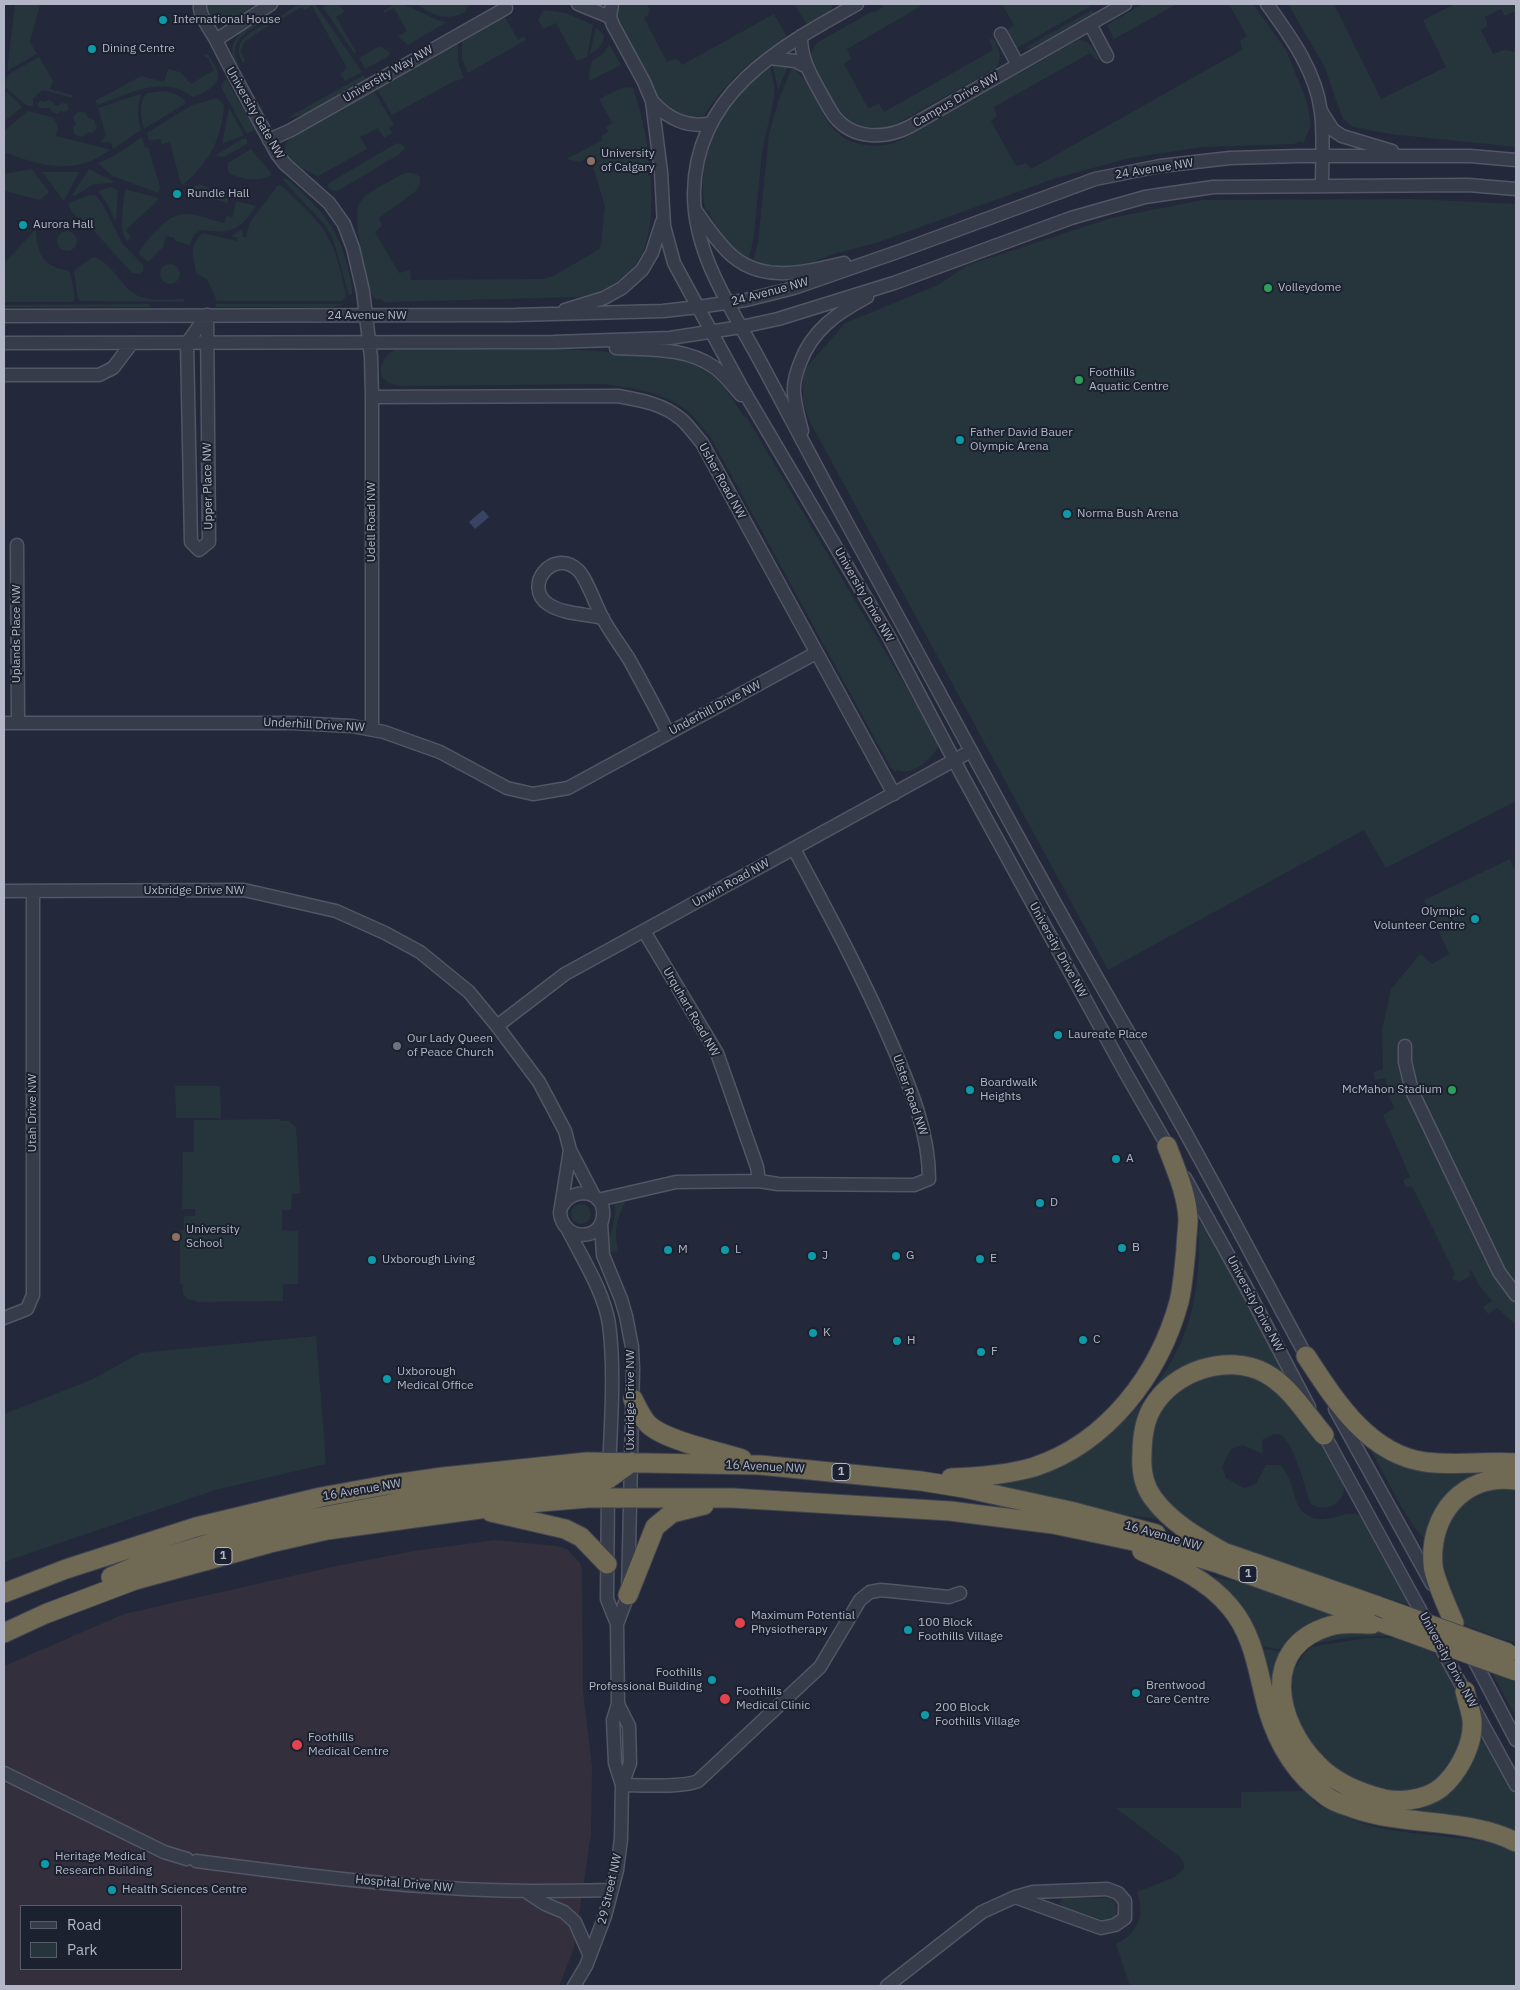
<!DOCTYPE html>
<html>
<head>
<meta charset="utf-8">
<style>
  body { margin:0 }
  #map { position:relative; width:1520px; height:1990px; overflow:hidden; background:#23293a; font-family:"IBM Plex Sans",sans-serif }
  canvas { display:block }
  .frame { position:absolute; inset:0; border:5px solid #b2b6c6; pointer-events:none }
  .legend { position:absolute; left:20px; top:1905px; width:162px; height:65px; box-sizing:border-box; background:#1c212f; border:1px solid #585d6b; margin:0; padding:6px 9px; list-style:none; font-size:15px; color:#b2b6c6 }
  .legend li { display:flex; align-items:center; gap:10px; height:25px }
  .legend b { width:25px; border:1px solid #585d6b }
</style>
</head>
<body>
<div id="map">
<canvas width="1520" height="1990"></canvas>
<div class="frame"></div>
<ul class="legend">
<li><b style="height:6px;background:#373c4a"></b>Road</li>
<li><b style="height:14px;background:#25353b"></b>Park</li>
</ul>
</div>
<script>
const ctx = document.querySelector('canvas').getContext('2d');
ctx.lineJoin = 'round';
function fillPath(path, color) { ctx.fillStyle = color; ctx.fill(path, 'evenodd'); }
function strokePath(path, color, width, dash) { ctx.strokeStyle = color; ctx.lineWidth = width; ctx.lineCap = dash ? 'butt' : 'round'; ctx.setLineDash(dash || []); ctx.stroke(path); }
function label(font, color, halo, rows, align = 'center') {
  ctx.font = font + ' "IBM Plex Sans",sans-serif'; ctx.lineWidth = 4; ctx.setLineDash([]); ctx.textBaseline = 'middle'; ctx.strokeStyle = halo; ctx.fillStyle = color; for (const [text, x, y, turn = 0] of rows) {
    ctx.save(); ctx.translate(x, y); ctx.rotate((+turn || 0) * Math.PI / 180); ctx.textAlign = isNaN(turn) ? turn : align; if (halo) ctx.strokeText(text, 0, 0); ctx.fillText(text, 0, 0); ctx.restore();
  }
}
const medical = new Path2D(`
  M495 1540 557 1546 567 1549 580 1563 582 1570 583 1691 592 1767 591 1834 574 1948 559 1986H4V1666L124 1614 336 1566 414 1551ZM21 1906H181V1969H21Z`);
const green = new Path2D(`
  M15 4H40L30 42 37 54 7 71Z
  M204 4H257C243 12 224 28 208 19Z
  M299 4H315L362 72 345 81 340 74 347 68 312 6 304 10 302 7 277 21 274 20Z
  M329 4H339L344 12 336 17 356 52 354 53 323 7Z
  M403 4 437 20 447 22 408 45 398 36 407 31 394 8 384 13 383 11 394 5Z
  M417 4H469L465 12C447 22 432 15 417 4Z
  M618 4H647L650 10 648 15 644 18 667 62 674 59 678 60 682 65 774 14 787 37C761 52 736 73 717 97 711 104 707 112 701 119L685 118 667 108 661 101 618 26Z
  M794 4H833L830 11 807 24Z
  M884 4H920L921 6 847 49 851 59 844 64 868 108 879 104 884 112 993 50 989 40 993 38C999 50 1003 56 996 68L891 127C879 128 864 129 853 122 837 113 814 70 808 53L812 52 815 45 820 41 873 11 874 13 883 7 882 5Z
  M1002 4H1089V7L1017 48 1013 45 1007 30 1014 25Z
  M1143 4H1177L1114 39 1107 25Z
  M1229 4H1253L1286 50 1307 102 1311 126 1303 143 1299 141 1294 144 1202 147 1130 158 1056 178 876 243 837 253 810 263 786 267 771 266 753 260 758 243 769 134 779 99 792 68C822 88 818 140 867 145 879 147 891 145 901 140L1078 40C1090 40 1093 48 1099 58L1098 61 1090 53 994 107 997 116 991 121 1016 166 1026 163 1031 169 1242 50 1240 41 1247 36Z
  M1288 4H1334L1381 99 1446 67 1423 20 1455 4H1516V11L1507 15H1504L1501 9 1485 17 1487 22V26L1481 30 1493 54 1504 50 1516 52V147L1390 134 1353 127 1343 119 1324 66Z
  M543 10 566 13 593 25 587 57 577 61 556 23 543 29 538 20Z
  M1092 10 1094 13 1031 48 1023 49Z
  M267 17 270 18C251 29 225 39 239 65L236 67C223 38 246 28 267 17Z
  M505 17 518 40 524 36 526 40 468 73 462 59V40Z
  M271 21V24L244 42 241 51 245 61 243 63C229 39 254 31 271 21Z
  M596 27 604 35C604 44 598 50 590 54Z
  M458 43V62L464 78 457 81 456 80 392 115 377 89Z
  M609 44 621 65 589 81 591 62 605 52Z
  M380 46 389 52V56L365 69 359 58Z
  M208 54C211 60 216 66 218 73 221 85 202 94 193 97 188 94 181 89 175 88 149 82 122 96 98 105L95 101 141 76 164 82 168 69 180 72 191 84 214 70 208 58 205 57 204 55Z
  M39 57 53 81 50 89 72 95V98L42 90 33 99V107L26 105 5 87 7 75Z
  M783 65 788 66 778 90 773 66Z
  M770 67 774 84V98L762 152 754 236 749 258C729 247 717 231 708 210L706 211C693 162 725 90 770 67Z
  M364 75 366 79 305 114 285 119Z
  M226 79 255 130 247 134 222 89 221 85Z
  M626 87 633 88C648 129 660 207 644 249 634 276 606 292 580 297L386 302 379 299 377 300 373 297C367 281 351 215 360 202 367 192 381 186 392 180 402 174 410 169 420 177V184L417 190 379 218 382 226 375 232 399 273 410 270 411 280 543 279 553 276 593 253 599 249 601 244 605 206 590 157 579 162 567 159 602 140 601 136 608 132 606 127 612 123 599 99 619 89Z
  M6 91 22 107 4 122Z
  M164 91C172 93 182 95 186 103L144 129C141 116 138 104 147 93Z
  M374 91 394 125 389 128 392 133 384 138 378 128 360 137 367 149 318 176C304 169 275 159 288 140Z
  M140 94 141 95C136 107 138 118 141 130L113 149 111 142H101L106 135 98 108Z
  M217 98 224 105C221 142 210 160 183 185L180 181 170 142 162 144 160 139 149 141 147 133 192 105Z
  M48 100 52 101 54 105 58 106 62 103 67 104 69 109 65 112 60 111 57 114 52 112 50 108H39L37 104 40 101 45 102Z
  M229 108 244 135 222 144Z
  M28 111 54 118 58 128 56 136 108 149 109 151C73 176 41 166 4 152V131Z
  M79 111 86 113 88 118 94 120 97 128 92 133 88 132 82 137 75 135 73 128 76 124 73 117Z
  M142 137 145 148 148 147 160 187 159 193 112 176 98 163 114 156Z
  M244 138 247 139V144L224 157 216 156 219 153Z
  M397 143 403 145 405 149 400 152V154L339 190C333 191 330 191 327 186L329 183Z
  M251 149 271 173 270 176C256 182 242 180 229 173L227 168 228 163Z
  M32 169 49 192 40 200 5 191 4 174Z
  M89 169 115 182 92 185 75 196 72 195Z
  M42 172H79L64 201Z
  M283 178 289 180C318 207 337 225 347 264 349 274 353 284 352 294L349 295 332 236 325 225 283 180Z
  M198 184C203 184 225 196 228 199V203L191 193 189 191Z
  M278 185 282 186C295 199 309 211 321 226 336 246 341 272 346 296L342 301H217L207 279 196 274C195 257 187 246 203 233L237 241 238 238 232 236 242 229 243 237H246L250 222Z
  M112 187 118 191 116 220H115L108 205 98 191Z
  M125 189 158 198 156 202 126 230 131 237 127 241C118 230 124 203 125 189Z
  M90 195H95L102 203 122 243 144 266 143 268 144 270 140 274 132 273 86 222 74 215 68 205 69 203Z
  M1413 199 1516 204V801L1386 868 1364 830 1108 970 810 422 803 402V376L807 367 845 323 938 285 968 265 1111 218 1203 200Z
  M236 201 256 206C239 231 231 234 201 230L194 234 190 245 175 241V238L166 236 163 247 148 262 138 253C148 240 165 214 185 214 196 213 214 221 224 223L227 216 233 217Z
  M36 229C36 243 39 261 55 267 60 270 66 269 70 272L75 297 73 302H4V263Z
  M57 241a10 10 0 1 1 20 0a10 10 0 1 1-20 0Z
  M94 257C115 264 121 290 141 297 154 301 171 299 184 299L185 302 80 301 78 299 74 272C77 266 86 263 91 258Z
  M160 274a10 10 0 1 1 20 0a10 10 0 1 1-20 0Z
  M150 304V307H4V305Z
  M215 304H343L334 307H217Z
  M565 349 684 357C714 373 727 388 744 417L746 416 935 736 938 747C931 760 913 776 897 770L895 772 891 768 711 438C702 427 693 414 682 407 658 391 631 388 604 384L407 386C403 386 398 386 395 385 374 380 378 358 395 350Z
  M1510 859 1516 873V1325L1497 1308 1488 1314 1483 1307 1492 1301 1478 1284 1472 1271 1469 1272 1471 1276 1458 1282 1457 1280 1454 1281 1452 1277 1455 1274 1412 1186 1406 1188 1403 1180 1410 1177 1383 1115 1395 1108 1389 1098 1385 1078 1375 1080 1373 1072 1383 1069 1382 1030 1391 989 1420 954 1432 964 1449 954 1424 900Z
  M175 1086H220L221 1118H176Z
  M281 1119V1121H289L296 1128 300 1193 292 1194 291 1210H282V1230L298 1231V1284H283V1301L196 1302 195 1300H189L183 1294V1284H180V1230H184V1216H195V1209H182L183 1152H194V1120Z
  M621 1199 625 1202C616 1222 614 1229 618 1251L611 1252 608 1249C609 1232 618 1218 614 1201Z
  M571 1214a10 10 0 1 1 20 0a10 10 0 1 1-20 0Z
  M1200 1222 1218 1250 1292 1382 1228 1357 1140 1418 1158 1519 1120 1514 986 1485C1074 1483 1165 1402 1189 1320 1196 1298 1198 1275 1199 1252 1199 1243 1198 1231 1200 1222Z
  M316 1336 326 1464 215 1490 4 1562V1414L91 1380 140 1353Z
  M1219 1370 1264 1377 1322 1444 1344 1486C1346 1503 1325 1514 1311 1504 1306 1492 1292 1433 1277 1434 1273 1434 1266 1438 1262 1440L1263 1454 1243 1445 1231 1449 1222 1467 1226 1478 1244 1488 1256 1484 1266 1465H1280C1295 1479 1292 1504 1304 1513 1330 1531 1346 1502 1366 1520L1411 1606 1368 1591 1366 1594 1230 1545 1210 1536 1169 1510 1148 1472 1147 1437 1171 1392Z
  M1367 1443 1496 1467 1426 1540C1410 1528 1379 1464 1367 1443Z
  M1516 1486V1642L1502 1639 1466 1626 1453 1600 1442 1574 1439 1541 1445 1521 1478 1490Z
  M1213 1577 1258 1586 1346 1617 1284 1650 1260 1646 1236 1606Z
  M1376 1629 1393 1636 1352 1637 1311 1644 1318 1636Z
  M1366 1638H1395L1433 1651 1439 1661H1440L1455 1691 1465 1720 1458 1757 1430 1787 1393 1795 1335 1771 1297 1729 1288 1673 1291 1664 1297 1666 1304 1654 1311 1647Z
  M1260 1648 1282 1652 1279 1666 1316 1769 1419 1804 1479 1737 1482 1738 1516 1795V1832L1370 1808 1329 1790 1287 1744Z
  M1493 1672 1516 1681V1717L1492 1673Z
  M1304 1791 1319 1806 1361 1823 1388 1830 1491 1842 1516 1850V1986H1130L1116 1944C1139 1933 1145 1915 1137 1892L1175 1877 1184 1869V1863L1180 1857 1116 1808H1241V1792Z
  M1063 1897 1109 1898 1115 1902 1117 1913 1113 1919 1106 1921 1063 1907 1059 1903Z`);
const water = new Path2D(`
  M483 510 489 517 475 529 469 522Z`);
const minor = new Path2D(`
  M200 4C198 16 212 31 217 42 236 80 257 117 277 154L285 164 329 203 344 224 353 248 363 291 371 357 372 397V728
  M578 4 610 17
  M612 4 610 17 613 25 644 82 652 101 661 172 664 226 674 263 742 388 889 637 963 777 1125 1072 1171 1152
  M857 4C780 47 696 92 694 192 693 254 732 309 760 361 788 413 815 465 843 516 943 698 1040 882 1145 1061 1203 1160 1255 1263 1310 1363
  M1267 4C1290 36 1316 71 1321 112 1324 136 1322 161 1322 185
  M1090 24 1107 56
  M1001 34 1018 65
  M801 36C801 58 809 72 819 90 824 99 829 109 835 117 854 140 885 139 909 127L1125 4
  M216 40 271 4
  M770 58 795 61 805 66
  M652 101C667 118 688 129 711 123
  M1321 111 1333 130 1342 136 1392 151
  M269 140 291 130 506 8
  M696 211C706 225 715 239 727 251 760 285 804 272 844 263
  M565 310 604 298 622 288 642 270 652 253 662 222
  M207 315 209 542 199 550 191 542 187 343Z
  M4 316 514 315 663 311 698 307 746 300 794 288 900 251 1095 179 1160 166 1230 158 1299 156H1470L1516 160
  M4 343 554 342 670 338 741 327 778 319 894 283 1071 218 1145 197 1213 187 1468 185 1516 189
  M616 348C649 350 686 347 714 367 724 374 733 386 741 395
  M4 375H99L113 368 132 343
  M372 397 618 396C641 400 663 404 681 419 689 426 695 435 702 443L894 794
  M802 431C799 419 795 406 794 393 793 382 796 373 800 363 812 330 837 313 867 297
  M17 545 18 723
  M603 618C586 614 562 614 548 604 523 587 552 547 578 570 586 577 596 606 602 617 610 632 620 645 629 659 642 683 656 708 668 733
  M4 723H293L352 726 384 732 440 752 507 788 533 794 568 788 816 653
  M4 891 244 890 336 911 385 933 420 952 469 992 497 1026 539 1082 565 1131 570 1150 594 1196
  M644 931 717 1053 757 1167 759 1181
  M497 1026 565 974 971 751
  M1405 1046V1062L1412 1091 1499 1272 1516 1295
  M1185 1178 1246 1287 1309 1407
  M598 1200 676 1182 759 1181 778 1184 914 1185 929 1179C929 1133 911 1089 893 1047 864 979 829 914 794 849
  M562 1206C574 1185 606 1191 603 1216 600 1243 563 1240 560 1213L570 1150
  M601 1223 603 1255 621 1299 626 1316 632 1347 633 1369 628 1595 617 1624
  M568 1230C582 1258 604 1292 609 1324 615 1369 611 1423 609 1468
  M4 1318 27 1309 33 1295V891
  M1335 1409 1432 1584
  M1321 1429 1516 1785
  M1471 1654 1516 1740
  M618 1704 629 1726 630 1763 622 1785
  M4 1773 164 1852 187 1859
  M622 1785C640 1785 682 1788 698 1781L820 1667 860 1600 870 1592 881 1590 949 1597 960 1593
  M196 1861C280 1872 365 1883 449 1888 503 1892 558 1891 612 1890
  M525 1891 545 1904 564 1912 575 1922 590 1956
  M574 1986 586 1966 605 1916 617 1870 621 1839 622 1785 615 1763 613 1720 618 1704 617 1624 607 1599 608 1491
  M887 1986 982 1912 1015 1897 1033 1892 1107 1889 1118 1893 1125 1901V1918L1115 1925 1101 1928 1015 1897`);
const highway = new Path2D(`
  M1306 1356C1335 1400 1368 1454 1425 1462 1455 1466 1486 1461 1516 1463
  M633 1399C637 1407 641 1416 647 1423 662 1440 718 1451 742 1459
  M951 1478C980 1477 1007 1475 1034 1467 1107 1443 1159 1375 1179 1302 1183 1286 1184 1267 1186 1250 1186 1240 1188 1229 1188 1219 1187 1194 1176 1170 1167 1146
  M491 1512 565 1529 581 1537 607 1564
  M1142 1551C1174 1565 1207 1579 1230 1607 1255 1636 1258 1675 1268 1710 1278 1744 1297 1775 1326 1796 1333 1802 1344 1805 1353 1808 1406 1827 1466 1817 1516 1842
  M1225 1553C1199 1538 1171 1523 1153 1498 1144 1486 1141 1470 1142 1455 1142 1439 1144 1422 1152 1408 1173 1371 1227 1353 1265 1373 1291 1387 1305 1413 1324 1435
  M1226 1553 1378 1606
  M111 1577 141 1564 211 1543 288 1523 434 1496 608 1479 632 1462
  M4 1593 66 1569 196 1527 321 1497 387 1485 443 1477 587 1462 760 1465 921 1481 964 1488 1070 1511 1156 1534
  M628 1595 655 1527 672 1513 704 1505
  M1454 1623C1448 1608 1434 1579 1433 1565 1429 1514 1464 1473 1516 1480
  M1372 1624C1358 1624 1344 1622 1330 1626 1259 1647 1276 1723 1317 1764 1334 1782 1360 1793 1384 1799 1405 1803 1432 1799 1447 1782 1461 1767 1474 1742 1472 1720 1471 1711 1467 1700 1465 1691
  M4 1633 45 1614 135 1580 270 1543 327 1530 516 1504 588 1498H732L950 1511 1053 1524 1167 1548 1220 1564 1389 1625`);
const highwayBridge = new Path2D(`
  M1378 1606 1508 1653
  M1389 1625 1516 1671`);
const markers = [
  [163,20,5,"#0f9aa8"],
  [92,49,5,"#0f9aa8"],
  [591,161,5,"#8d6e63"],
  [177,194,5,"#0f9aa8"],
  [23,225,5,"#0f9aa8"],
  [1268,288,5,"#2e9e5b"],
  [1079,380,5,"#2e9e5b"],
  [960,440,5,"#0f9aa8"],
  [1067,514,5,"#0f9aa8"],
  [1475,919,5,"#0f9aa8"],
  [1058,1035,5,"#0f9aa8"],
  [397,1046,5,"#6b7280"],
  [970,1090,5,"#0f9aa8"],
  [1452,1090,5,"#2e9e5b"],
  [1116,1159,5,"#0f9aa8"],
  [1040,1203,5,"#0f9aa8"],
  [176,1237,5,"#8d6e63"],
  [1122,1248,5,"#0f9aa8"],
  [668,1250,5,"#0f9aa8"],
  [725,1250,5,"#0f9aa8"],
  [812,1256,5,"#0f9aa8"],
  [896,1256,5,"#0f9aa8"],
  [980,1259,5,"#0f9aa8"],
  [372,1260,5,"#0f9aa8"],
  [813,1333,5,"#0f9aa8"],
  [1083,1340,5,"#0f9aa8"],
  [897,1341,5,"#0f9aa8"],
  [981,1352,5,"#0f9aa8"],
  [387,1379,5,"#0f9aa8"],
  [740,1623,6,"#e0444e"],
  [908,1630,5,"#0f9aa8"],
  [712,1680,5,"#0f9aa8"],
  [1136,1693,5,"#0f9aa8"],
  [725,1699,6,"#e0444e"],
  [925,1715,5,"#0f9aa8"],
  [297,1745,6,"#e0444e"],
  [45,1864,5,"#0f9aa8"],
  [112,1890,5,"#0f9aa8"]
];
const shields = [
  [841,1472,18],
  [223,1556,18],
  [1248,1574,18]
];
const shieldNames = [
  ["1",841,1472],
  ["1",223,1556],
  ["1",1248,1574]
];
const poiNames = [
  ["International House",173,20],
  ["Dining Centre",102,49],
  ["University",601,154],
  ["of Calgary",601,168],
  ["Rundle Hall",187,194],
  ["Aurora Hall",33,225],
  ["Volleydome",1278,288],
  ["Foothills",1089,373],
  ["Aquatic Centre",1089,387],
  ["Father David Bauer",970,433],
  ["Olympic Arena",970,447],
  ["Norma Bush Arena",1077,514],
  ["Olympic",1465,912,"right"],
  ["Volunteer Centre",1465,926,"right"],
  ["Laureate Place",1068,1035],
  ["Our Lady Queen",407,1039],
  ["of Peace Church",407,1053],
  ["Boardwalk",980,1083],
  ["Heights",980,1097],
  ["McMahon Stadium",1442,1090,"right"],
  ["A",1126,1159],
  ["D",1050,1203],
  ["University",186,1230],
  ["School",186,1244],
  ["B",1132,1248],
  ["M",678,1250],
  ["L",735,1250],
  ["J",822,1256],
  ["G",906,1256],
  ["E",990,1259],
  ["Uxborough Living",382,1260],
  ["K",823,1333],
  ["C",1093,1340],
  ["H",907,1341],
  ["F",991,1352],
  ["Uxborough",397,1372],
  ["Medical Office",397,1386],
  ["Maximum Potential",751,1616],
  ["Physiotherapy",751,1630],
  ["100 Block",918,1623],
  ["Foothills Village",918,1637],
  ["Foothills",702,1673,"right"],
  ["Professional Building",702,1687,"right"],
  ["Brentwood",1146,1686],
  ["Care Centre",1146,1700],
  ["Foothills",736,1692],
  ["Medical Clinic",736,1706],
  ["200 Block",935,1708],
  ["Foothills Village",935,1722],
  ["Foothills",308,1738],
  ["Medical Centre",308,1752],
  ["Heritage Medical",55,1857],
  ["Research Building",55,1871],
  ["Health Sciences Centre",122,1890]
];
const streetNames = [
  ["University Way NW",388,74,-30],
  ["Campus Drive NW",956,100,-30],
  ["University Gate NW",255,113,60],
  ["24 Avenue NW",1154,169,-9],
  ["24 Avenue NW",770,292,-15],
  ["24 Avenue NW",367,316],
  ["Usher Road NW",722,481,61],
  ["Upper Place NW",208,486,-91],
  ["Udell Road NW",372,522,-90],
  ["University Drive NW",864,595,60],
  ["Uplands Place NW",17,634,-90],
  ["Underhill Drive NW",715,708,-28],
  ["Underhill Drive NW",314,725,3],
  ["Unwin Road NW",731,883,-29],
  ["Uxbridge Drive NW",194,891],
  ["University Drive NW",1058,950,61],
  ["Urquhart Road NW",691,1012,60],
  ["Ulster Road NW",910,1095,71],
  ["Utah Drive NW",33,1113,-90],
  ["University Drive NW",1255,1304,62],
  ["Uxbridge Drive NW",631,1400,-90],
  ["16 Avenue NW",765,1467,3],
  ["16 Avenue NW",362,1490,-10],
  ["16 Avenue NW",1163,1536,16],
  ["University Drive NW",1448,1660,61],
  ["Hospital Drive NW",404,1884,5],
  ["29 Street NW",610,1889,-77]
];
fillPath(medical, '#332f3c');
fillPath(green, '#25353b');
fillPath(water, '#394363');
strokePath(minor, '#525665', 15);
strokePath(highway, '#3f4352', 21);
strokePath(minor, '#373c4a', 12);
strokePath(highway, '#706a54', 19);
strokePath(highwayBridge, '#3f4352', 21, []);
strokePath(highwayBridge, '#706a54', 19);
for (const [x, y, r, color] of markers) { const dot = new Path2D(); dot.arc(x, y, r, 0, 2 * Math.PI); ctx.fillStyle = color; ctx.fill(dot); strokePath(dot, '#1c212f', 2); }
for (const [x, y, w] of shields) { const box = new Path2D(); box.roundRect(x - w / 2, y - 8.5, w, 17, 4); ctx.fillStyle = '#1c212f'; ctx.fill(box); strokePath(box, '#b2b6c6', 1); }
label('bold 11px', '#b2b6c6', null, shieldNames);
label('12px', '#b2b6c6', '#1c212f', poiNames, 'left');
label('12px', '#b2b6c6', '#1c212f', streetNames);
</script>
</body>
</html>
